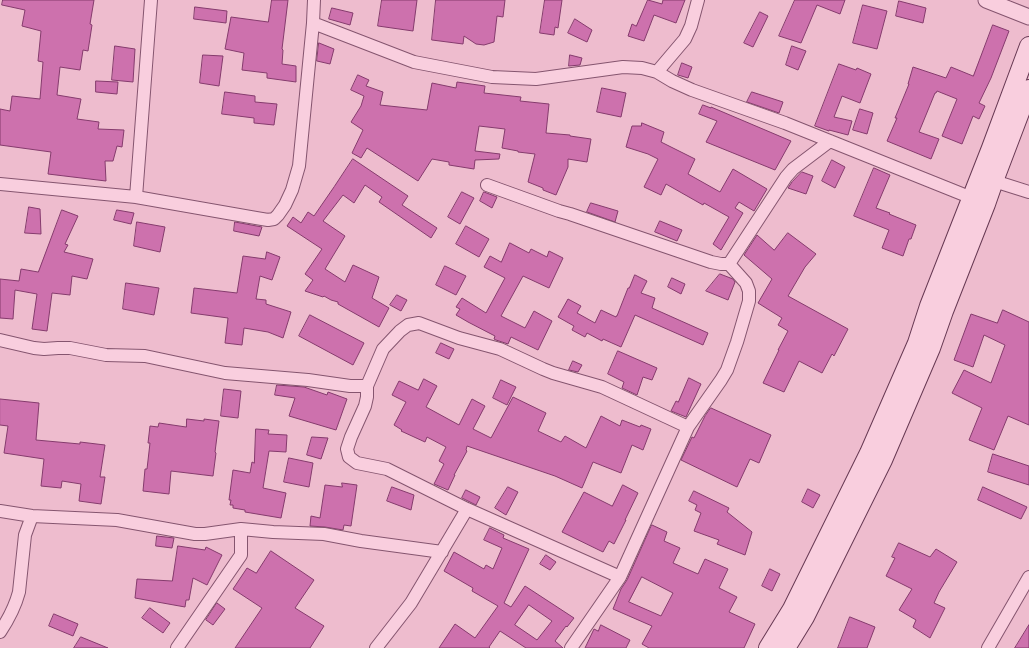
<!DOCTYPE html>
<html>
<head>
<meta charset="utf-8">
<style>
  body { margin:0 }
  canvas { display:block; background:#eebcce }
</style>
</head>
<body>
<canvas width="1029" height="648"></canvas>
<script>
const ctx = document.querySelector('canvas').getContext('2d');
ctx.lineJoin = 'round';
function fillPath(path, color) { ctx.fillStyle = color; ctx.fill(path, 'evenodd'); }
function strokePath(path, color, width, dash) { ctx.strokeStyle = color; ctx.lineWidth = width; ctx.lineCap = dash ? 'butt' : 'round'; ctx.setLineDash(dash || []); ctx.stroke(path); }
const building = new Path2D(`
  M3 0H94L90 24 92 25 88 51 83 50 80 70 60 67 57 95 81 99 77 119 99 122 98 129 124 130 122 147 117 146 113 161H105L106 181 48 174 51 152 0 145V109L10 111 12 96 40 99 43 62 38 61 41 31 22 26 25 10 2 5Z
  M272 0H288L282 49 283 50 282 64 296 66V82L267 78V73L242 70 244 53 225 49 231 17 268 22Z
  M382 0H417L413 31 378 26Z
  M436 0H505L503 17 497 16 494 42 484 45 476 44 464 36 463 44 432 40Z
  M545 0H562L558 28 555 27 554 35 540 33Z
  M648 0 662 4 663 0H685L676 23 654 15 644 41 628 36 632 24 636 26Z
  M795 0H845L840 14 817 5 801 43 779 36Z
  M899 1 926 8 923 23 896 16Z
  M863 5 887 11 877 49 853 43Z
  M195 7 227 11 226 23 194 19Z
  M332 8 353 13 350 25 329 19Z
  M760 12 768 16 753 47 744 43Z
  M575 19 592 30 587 42 568 33Z
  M993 25 1009 31 991 78 979 103 985 106 979 119 973 116 962 144 942 136 957 99 937 91 936 93H935L919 132 939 139 931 159 887 141 897 118H895L909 84H908L913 67 946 78 951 67 973 76Z
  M319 43 334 49 330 64 317 61Z
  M115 46 135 49 133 82 112 80Z
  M792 46 806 51 798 70 786 65Z
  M203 55 223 56 219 86 200 83Z
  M570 55 582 58 580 65 569 66Z
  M682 63 692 67 688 78 678 75Z
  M839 64 856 70 857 68 871 74 860 103 842 96 834 117 852 121 848 135 829 130V131L815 126Z
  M358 75 369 80 366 86 383 92 380 105 427 110 432 83 456 88 457 82 485 86 484 93 521 97 520 101 549 104 546 133 570 135V136L591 139 587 162 568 159V167L556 195 543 190V188L528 182 535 154 518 152V151L502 148 505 129 479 126 475 151 500 154 499 159 475 160 474 169 449 165V162L432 159 418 181 367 148 361 158 352 153 363 130 351 122 361 106 364 96 351 90Z
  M96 81 118 82 117 94 96 92Z
  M602 88 626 93 621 117 597 112Z
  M225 92 255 96V102L277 104 274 125 254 123V118L222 114Z
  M752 92 783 102 779 113 747 102Z
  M703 105 711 108V107L791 141 775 170 706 142 717 121 699 114Z
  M860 109 873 113 867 134 853 130Z
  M642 123 664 132 661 142 695 159 688 174 720 192 733 169 767 189 754 211 739 202 735 208 743 213 721 250 713 244 729 217 704 203 703 205 666 184 661 195 644 187 658 159 648 154 626 147 632 126H641Z
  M353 159 408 196 402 205 437 228 431 238 379 202 382 197 365 185 354 203 343 195 323 221 345 236 325 269 345 282 353 265 379 277 372 298 389 308 379 327 338 304V302L331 300 324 296 323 297 305 291 313 280 305 274 322 249 287 226 293 217 301 223 308 212 314 216 334 187Z
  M832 160 845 167 835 188 822 181Z
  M874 168 890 175 876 208 890 213 889 214 916 225 911 239H909L903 256 882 248 889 230 854 216Z
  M802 172 813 176 806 194 788 188 792 182Z
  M462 192 474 198 460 224 448 217Z
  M484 192 497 197 492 208 480 201Z
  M591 203 618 211 615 222 587 212Z
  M29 207 40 209 41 234 25 233Z
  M62 210 78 216 65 244 68 245 64 252 93 259 87 279 72 276 70 295 52 293 47 331 32 329 37 294 15 290 13 319 0 318V279L19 281 21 269 38 272Z
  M117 210 134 213 131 224 114 220Z
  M660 221 682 230 677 241 655 232Z
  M137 222 165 227 160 252 134 246Z
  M235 222 262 227 259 236 234 231Z
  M466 226 489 239 479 257 456 244Z
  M788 233 816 254 805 267 788 296 848 329 834 356 832 354 822 373 799 361 784 392 763 383 779 350H778L788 331 778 325 782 318 758 303 772 279 744 255 757 235 774 250Z
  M510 243 529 253 531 249 547 257 549 251 563 258 549 288 523 276 501 316 525 328 534 311 552 321 538 350 511 337 508 344 496 340 494 339 495 336 468 322 456 315 460 309 456 307 462 298 486 313 505 278 484 267 490 256 501 262Z
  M267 252 280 257 272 280 260 276 256 299 266 300V304L291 312 283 338 268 332 244 328 242 345 225 343 228 318 191 313 194 288 237 293 243 256 265 259Z
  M445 266 466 276 456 295 436 285Z
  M720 274 733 279 735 282 728 300 706 291Z
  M635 275 647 281 641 293 655 298 652 308 708 333 703 345 635 315 621 347 603 339 602 341 587 333 585 337 572 330 574 326 558 317 568 299 581 306 577 313 595 323 601 310 616 317V316H617L628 288H629Z
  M672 278 685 284 681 294 668 287Z
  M126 283 159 288 154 315 123 309Z
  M397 295 407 300 401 311 390 305Z
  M1003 310 1029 322V425L1008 416 994 450 969 440 982 408 952 393 964 370 991 383 1005 345 984 335 973 367 954 360 971 314 997 323Z
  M310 315 364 343 353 365 299 336Z
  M441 343 454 349 449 359 436 353Z
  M618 351 657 368 652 380 643 377 637 395 622 388 624 382 608 374Z
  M573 361 582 365 578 372 569 370Z
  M689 378 701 384 686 417 671 411 676 401 678 402Z
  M424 379 437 386 426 407 459 425 472 399 485 406 473 429 491 438 513 397 546 413 538 431 561 442 565 436 586 448 601 416 620 426 622 420 640 427 641 425 651 429 643 450 632 445 621 473 593 462 582 488 555 476 467 446 466 450 467 451 454 475H455L448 490 434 484 444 464 439 461 446 447 427 437 425 442 401 431 402 430 394 425 406 402 392 395 399 381 418 390Z
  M501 380 516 387 507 405 493 398Z
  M277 385 304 387 327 395 328 392 347 399 336 430 289 416 295 398 275 395Z
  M224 389 241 391 238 418 221 416Z
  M0 399 39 403 36 440 80 444V442L105 445 100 477H105L101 504 79 501 81 484 62 481 61 488 41 486 44 459 4 453 8 426 0 425Z
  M711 408 771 435 759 463 750 459 737 487 681 460 692 437 694 438 705 416Z
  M187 419 204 421V419L219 421 215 452 216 453 213 476 171 471 169 494 143 491 145 469H147L150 443H148L150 426 158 427 159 423 186 427Z
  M256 429 269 430 268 434 287 435 286 452 269 451 263 488 286 493 281 518 245 512V510L233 508V505H230L231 500H229L233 470 250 473 252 462 254 463Z
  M312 437 328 438 321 459 307 455Z
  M993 454 1029 466V485L988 472Z
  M289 458 313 463 309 487 284 482Z
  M342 483 357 485 351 526 344 525 343 530 325 527 310 526 311 516 320 518 325 485 342 487Z
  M623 485 638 493 625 520H626L614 544 609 541 603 552 562 532 584 492 612 506Z
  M392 487 414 495 411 510 387 501Z
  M508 487 518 492 506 515 495 508Z
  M983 487 1027 507 1021 519 978 500Z
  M808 489 820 495 813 508 802 502Z
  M466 490 480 497 476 505 462 498Z
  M694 491 729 508 727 512 752 532 745 555 717 544 719 540 694 531 701 513 695 510 697 505 689 501Z
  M652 525 667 532 664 541 680 548 673 563 698 574 705 559 728 569 719 588 737 597 729 612 755 624 744 648H649L642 644 652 626 613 609 621 589 627 580ZM642 577 673 593 661 616 629 602Z
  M490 528 504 535 503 538 529 549 504 603 511 607 525 586 574 618 567 627 566 626 555 641 563 648H526L500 631 489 647 490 648H439L455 624 475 638 498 606 472 591 473 588 444 571 454 552 484 569 486 565 493 569 502 548 484 540ZM529 605 552 621 537 640 515 625Z
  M157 536 174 538 172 548 156 546Z
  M899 543 930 557 936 549 957 562 939 592 934 603 945 608 930 638 913 627 916 620 899 610 912 589 886 576 895 558 892 557Z
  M178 546 205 550 206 547 222 555 207 585 193 578 189 600H186L185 607 135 598 137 579 172 581Z
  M271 551 314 580 295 608 324 626 310 648H235L262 608 233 589 247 568 256 573Z
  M546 555 556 562 550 570 540 564Z
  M770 569 780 574 772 591 762 586Z
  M217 603 225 609 213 625 206 620Z
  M150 608 170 623 163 633 142 618Z
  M54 614 78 624 73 636 49 626Z
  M850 617 875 627 867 648H838Z
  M601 625 630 640 626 648H585L594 629 598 631Z
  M1029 625V648H1015Z
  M81 637 108 648H74Z`);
const minor = new Path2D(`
  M313 23 414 62 492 77 536 79 623 67 642 68 657 72 672 81 692 90 785 123 972 198
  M657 72 685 39 691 26 698 0
  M994 181 1029 192
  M0 184 136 197 256 218 268 220 274 219 278 215 285 205 292 190 299 166 313 23 314 0
  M487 185 559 211 570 214 711 262 721 264H729L786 177 793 169 830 141
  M136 197 151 0
  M0 340 34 348 44 349 58 348H70L106 355 145 356 225 373 308 380 350 386H367
  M0 511 32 516 117 520 195 534H205L241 529 273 532 324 534 361 541 442 552
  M620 577 467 509 387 469 357 463 349 457 347 449 351 437 365 406 367 397V386L383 349 400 331 408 325 419 323 459 338 500 349 543 369 553 373 602 387 688 427
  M0 632C8 620 15 607 19 592L25 535 32 516
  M177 648 241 555V529
  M376 648 411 603 467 509
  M571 648 620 577 688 427 721 380 727 370 737 342 749 301V291L746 283 729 264
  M988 648 1029 577`);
const tertiary = new Path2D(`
  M986 0 1029 17`);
const secondary = new Path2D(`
  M768 648 792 609 869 453 917 343 929 306 991 148 1029 46
  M786 648 805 617 883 460 931 348 944 311 986 204 994 181 1029 89`);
fillPath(building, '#cd71ad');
strokePath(building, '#853b6d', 1);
strokePath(minor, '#85556f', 14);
strokePath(tertiary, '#85556f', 17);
strokePath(secondary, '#673953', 20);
strokePath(minor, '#f9cede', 12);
strokePath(tertiary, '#f9cede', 15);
strokePath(secondary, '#f9cede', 18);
</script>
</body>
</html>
